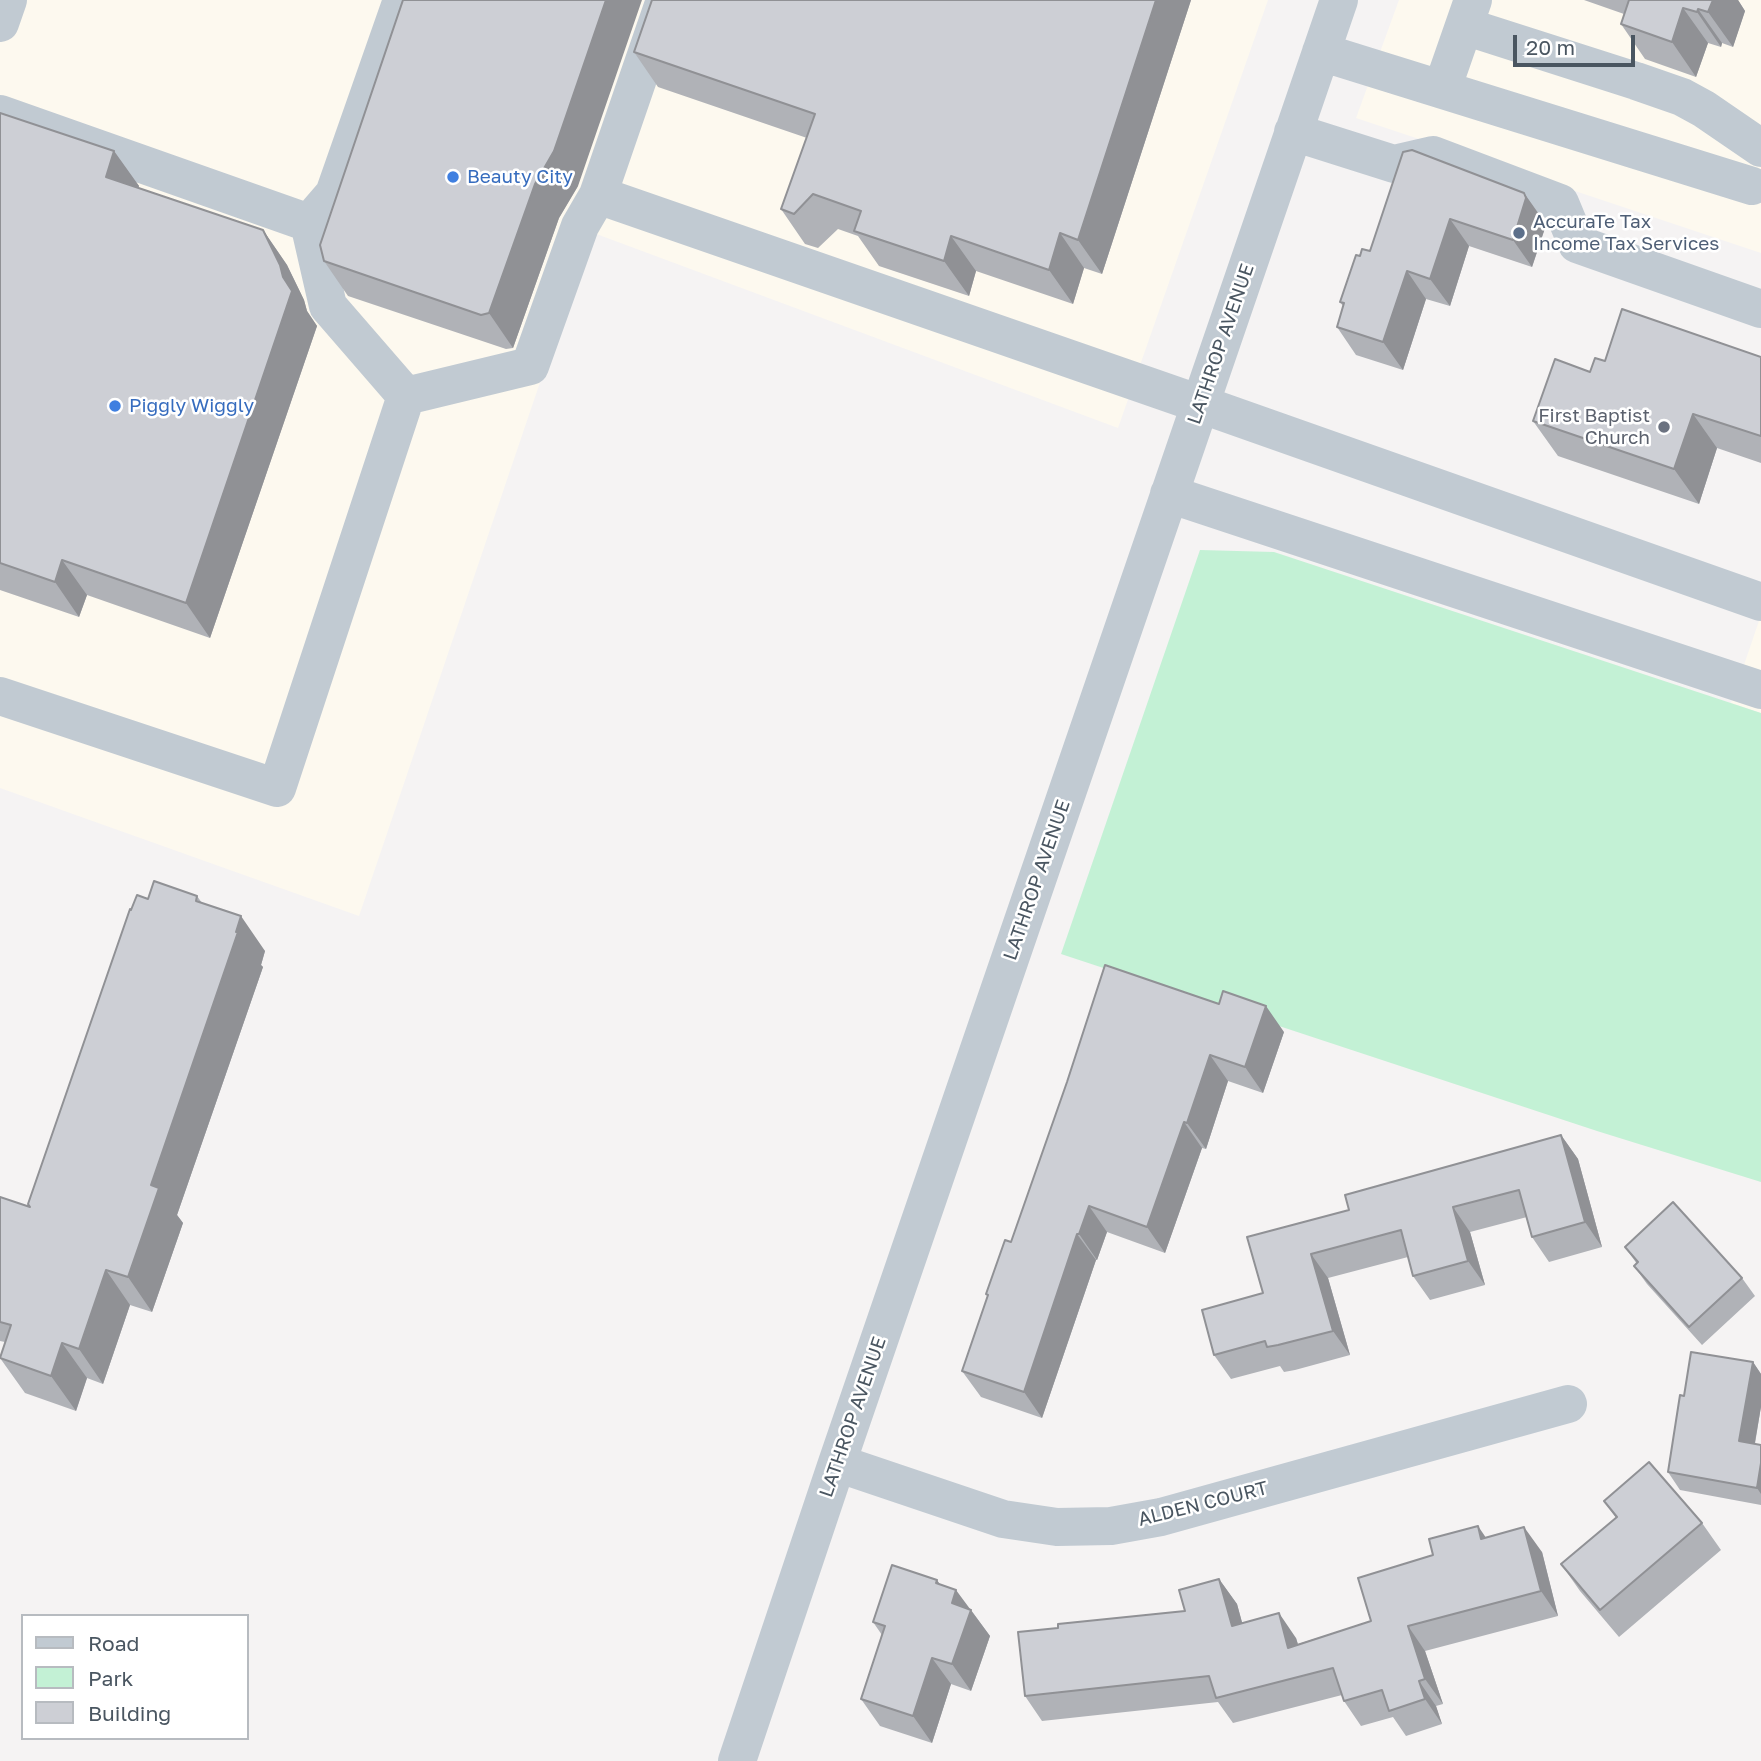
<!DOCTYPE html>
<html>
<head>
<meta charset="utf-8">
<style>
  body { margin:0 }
  #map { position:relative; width:1761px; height:1761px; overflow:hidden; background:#f5f3f3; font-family:"Golos Text",sans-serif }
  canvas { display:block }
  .legend { position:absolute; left:21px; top:1614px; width:228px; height:126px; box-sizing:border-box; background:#fff; border:2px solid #b7bbc0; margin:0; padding:9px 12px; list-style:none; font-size:21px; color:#4a5661 }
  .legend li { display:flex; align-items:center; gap:14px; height:35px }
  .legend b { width:35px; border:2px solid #b7bbc0 }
  .scale { position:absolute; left:1513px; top:35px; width:122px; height:32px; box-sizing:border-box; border:4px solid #4a5661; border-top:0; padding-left:9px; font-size:21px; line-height:24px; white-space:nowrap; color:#4a5661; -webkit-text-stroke:5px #fff; paint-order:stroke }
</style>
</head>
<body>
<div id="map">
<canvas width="1761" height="1761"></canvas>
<ul class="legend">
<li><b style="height:9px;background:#c1cad2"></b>Road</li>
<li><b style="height:19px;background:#c3f1d5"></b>Park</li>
<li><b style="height:19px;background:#cdcfd5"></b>Building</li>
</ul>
<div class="scale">20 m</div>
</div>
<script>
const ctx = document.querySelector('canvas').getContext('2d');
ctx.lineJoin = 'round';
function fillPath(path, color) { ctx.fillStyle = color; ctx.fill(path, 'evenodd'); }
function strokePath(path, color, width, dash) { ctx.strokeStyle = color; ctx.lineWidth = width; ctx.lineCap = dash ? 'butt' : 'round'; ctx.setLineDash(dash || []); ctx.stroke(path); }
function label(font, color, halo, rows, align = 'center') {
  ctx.font = font + ' "Golos Text",sans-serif'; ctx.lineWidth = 5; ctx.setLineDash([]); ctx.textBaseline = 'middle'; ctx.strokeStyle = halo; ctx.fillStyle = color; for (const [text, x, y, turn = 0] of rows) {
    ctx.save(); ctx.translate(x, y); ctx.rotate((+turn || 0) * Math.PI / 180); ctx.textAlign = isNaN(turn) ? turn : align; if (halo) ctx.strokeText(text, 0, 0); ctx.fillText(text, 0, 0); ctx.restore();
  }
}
const commercial = new Path2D(`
  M0 0H1268L1118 428 591 232 359 916 0 788Z
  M1399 0H1761V253L1356 118Z
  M1761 615V713L1731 703Z`);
const green = new Path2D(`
  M1200 550 1274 552 1761 713V1182L1597 1131 1061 954Z`);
const minor = new Path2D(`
  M0 23 8 0
  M1464 26 1636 81 1682 97 1704 109 1761 148
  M1321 52 1752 186
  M1442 89 1473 0
  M0 114 309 223 334 194 402 0
  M1293 132 1394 164 1433 155 1560 203 1577 244 1761 309
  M598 195 665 0
  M309 223 328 306 406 396
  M406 396 530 366 580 226 598 195 1200 404 1761 602
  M1169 494 1761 690
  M0 696 277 788 406 396
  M837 1463 1003 1519 1057 1527 1111 1526 1161 1517 1568 1404
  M737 1761 837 1463 1339 0`);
const wall = new Path2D(`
  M1191 0 1102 274 1084 268 1073 304 976 271 969 296 879 266 858 236 838 229 818 248 805 244 781 209 807 138 658 87 634 52Z
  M1584 0H1738L1745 11 1733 47 1722 43 1721 47 1708 43 1696 77 1645 59 1621 24 1624 14Z
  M0 113 114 151 139 186 138 188 263 230 287 265 304 300 307 311 317 326 210 638 87 595 79 617 0 590Z
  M1412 150 1524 193 1543 220 1546 225 1532 267 1469 246 1450 306 1426 299 1403 370 1356 355 1337 327 1343 306 1340 302 1360 256 1370 251Z
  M578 186 559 218 513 348 506 349 348 296 324 261Z
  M1761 357V463L1717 448 1699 504 1558 456 1533 421 1590 372 1605 361Z
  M197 896 202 903 265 951 261 965 263 967 177 1215 183 1223 152 1312 130 1305 103 1384 87 1378 76 1411 25 1393 0 1358 5 1342 0 1341V1197L30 1207 131 910Z
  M1284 1032 1263 1093 1228 1081 1206 1149 1202 1148 1165 1253 1107 1232 1097 1260H1096L1042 1418 981 1397 962 1371 988 1297 986 1294 1011 1242 1067 1082Z
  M1561 1135 1578 1159 1602 1247 1549 1262 1532 1237 1527 1217 1470 1232 1485 1285 1430 1300 1413 1276 1408 1257 1328 1278 1350 1355 1295 1370 1284 1372 1280 1366 1231 1379 1214 1355 1263 1293 1349 1210Z
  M1625 1247 1742 1278 1755 1296 1702 1345 1647 1284 1634 1266 1637 1264Z
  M1753 1362 1761 1374V1406L1755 1444 1761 1445V1505L1680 1490 1668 1472 1684 1396Z
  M1604 1501 1702 1523 1721 1550 1619 1637 1580 1591 1561 1564 1616 1518Z
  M1486 1537 1542 1552 1558 1616 1425 1651 1443 1704 1436 1706 1442 1724 1406 1736 1393 1717 1361 1726 1344 1701 1342 1695 1233 1723 1218 1702 1042 1721 1025 1696 1058 1628 1185 1611 1219 1579 1237 1604 1242 1623 1296 1638 1298 1644 1371 1621Z
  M940 1585 971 1610 990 1636 971 1691 951 1684 932 1743 880 1726 861 1699 882 1635 873 1622Z`);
const shadedWall = new Path2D(`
  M606 0H642L578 186 559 218 513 348 489 313 535 184Z
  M1156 0H1191L1102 274 1078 240Z
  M1713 0H1738L1745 11 1733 47 1708 12Z
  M1683 8 1708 43 1696 77 1672 42Z
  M1698 9 1722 43 1721 47 1697 12Z
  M114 151 139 186 130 212 106 177Z
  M1524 193 1543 220 1546 225 1532 267 1513 240Z
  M1450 219 1469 246 1450 306 1430 279Z
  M263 230 287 265 304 300 307 311 317 326 210 638 186 603Z
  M1060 233 1084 268 1073 304 1049 270Z
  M951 236 976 271 969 296 944 261Z
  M1407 271 1426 299 1403 370 1383 342Z
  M1693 414 1717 448 1699 504 1674 469Z
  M62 560 87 595 79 617 55 582Z
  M241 916 265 951 261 965 263 967 177 1215 183 1223 152 1312 128 1277 151 1185Z
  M1266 1006 1284 1032 1263 1093 1245 1067Z
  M1210 1055 1228 1081 1206 1149 1187 1123Z
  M1184 1122 1202 1148 1165 1253 1147 1227Z
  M1561 1135 1578 1159 1602 1247 1585 1222Z
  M1089 1206 1107 1232 1097 1260 1079 1234Z
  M1453 1207 1470 1232 1485 1285 1468 1261Z
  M1077 1234 1096 1260 1042 1418 1024 1392Z
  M1311 1254 1328 1278 1350 1355 1333 1331Z
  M106 1270 130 1305 103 1384 79 1349Z
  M62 1343 87 1378 76 1411 51 1376Z
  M1753 1362 1761 1374V1407L1752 1459 1739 1441Z
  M1761 1463V1494L1757 1488Z
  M1478 1526 1495 1551 1481 1539Z
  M1524 1527 1542 1552 1558 1616 1541 1591Z
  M1219 1579 1237 1604 1250 1651 1232 1626Z
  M937 1580 952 1602 956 1590 990 1636 971 1691 952 1664 936 1583Z
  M1279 1613 1296 1638 1306 1672 1288 1648Z
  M1408 1626 1425 1651 1443 1704 1425 1679Z
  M932 1658 951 1684 932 1743 913 1716Z
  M1419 1681 1436 1706 1442 1724 1425 1699Z`);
const building = new Path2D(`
  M403 0H606L554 151 535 184 489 313 481 315 324 261 320 245Z
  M652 0H1156L1078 240 1060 233 1049 270 951 236 944 261 854 231 861 211 813 194 794 214 781 209 815 114 634 52Z
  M1629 0H1713L1708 12 1698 9 1697 12 1683 8 1672 42 1621 24Z
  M0 113 114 151 106 177 263 230 280 265 283 277 292 291 186 603 62 560 55 582 0 563Z
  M1412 150 1524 193 1526 198 1513 240 1450 219 1430 279 1407 271 1383 342 1337 327 1344 303 1340 302 1356 255 1360 256 1362 249 1370 251 1403 152Z
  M1622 309 1761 357V436L1693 414 1674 469 1533 421 1555 359 1590 372 1595 358 1605 361Z
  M154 881 197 896 196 901 241 916 236 932H238L151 1185 159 1188 128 1277 106 1270 79 1349 62 1343 51 1376 0 1358 11 1325 0 1322V1197L30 1207 28 1204 130 909 131 910 137 895 148 899Z
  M1105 965 1219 1004 1223 991 1266 1006 1245 1067 1210 1055 1187 1123 1184 1122 1147 1227 1089 1206 1079 1234H1077L1024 1392 962 1371 988 1295 986 1294 1005 1240 1011 1242 1067 1082Z
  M1561 1135 1585 1222 1532 1237 1519 1190 1453 1207 1468 1261 1413 1276 1401 1230 1311 1254 1333 1331 1278 1345 1267 1347 1265 1341 1214 1355 1202 1310 1263 1293 1247 1237 1349 1210 1345 1195Z
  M1673 1202 1742 1278 1689 1327 1634 1266 1638 1262 1625 1247Z
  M1691 1352 1753 1362 1739 1441 1761 1445V1463L1757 1488 1668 1472 1680 1395 1684 1396Z
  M1649 1462 1702 1523 1600 1610 1561 1564 1617 1517 1604 1501Z
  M1478 1526 1481 1539 1524 1527 1541 1591 1408 1626 1425 1679 1419 1681 1425 1699 1389 1711 1382 1690 1344 1701 1333 1668 1216 1698 1209 1676 1025 1696 1018 1632 1058 1628V1624L1185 1611 1179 1590 1219 1579 1232 1626 1279 1613 1288 1648 1371 1621 1358 1578 1433 1555 1429 1539Z
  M892 1565 937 1580 936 1583 956 1590 952 1603 971 1610 952 1664 932 1658 913 1716 861 1699 885 1626 873 1622Z`);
const markers = [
  [453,177,7,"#3f7fe0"],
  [1519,233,7,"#5c6f8a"],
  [115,406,7,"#3f7fe0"],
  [1664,427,7,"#6b7280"]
];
const shopNames = [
  ["Beauty City",467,177],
  ["Piggly Wiggly",129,406]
];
const serviceNames = [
  ["AccuraTe Tax",1533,222],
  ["Income Tax Services",1533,244]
];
const streetNames = [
  ["LATHROP AVENUE",1221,344,-71],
  ["LATHROP AVENUE",1037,880,-71],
  ["LATHROP AVENUE",853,1417,-71],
  ["ALDEN COURT",1203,1504,-14]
];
const worshipNames = [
  ["First Baptist",1650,416],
  ["Church",1650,438]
];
fillPath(commercial, '#fdf9ef');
fillPath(green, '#c3f1d5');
strokePath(minor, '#c1cad2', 38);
fillPath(wall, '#b0b2b7');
fillPath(shadedWall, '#909195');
fillPath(building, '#cdcfd5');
strokePath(building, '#909195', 2);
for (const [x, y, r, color] of markers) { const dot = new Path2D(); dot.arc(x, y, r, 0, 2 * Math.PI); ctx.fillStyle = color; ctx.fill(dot); strokePath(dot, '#fff', 2.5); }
label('19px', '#366cbe', '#fff', shopNames, 'left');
label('19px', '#4e5e75', '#fff', serviceNames, 'left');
label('19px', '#4a5661', '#fff', streetNames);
label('19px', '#5b616d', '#fff', worshipNames, 'right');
</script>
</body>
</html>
